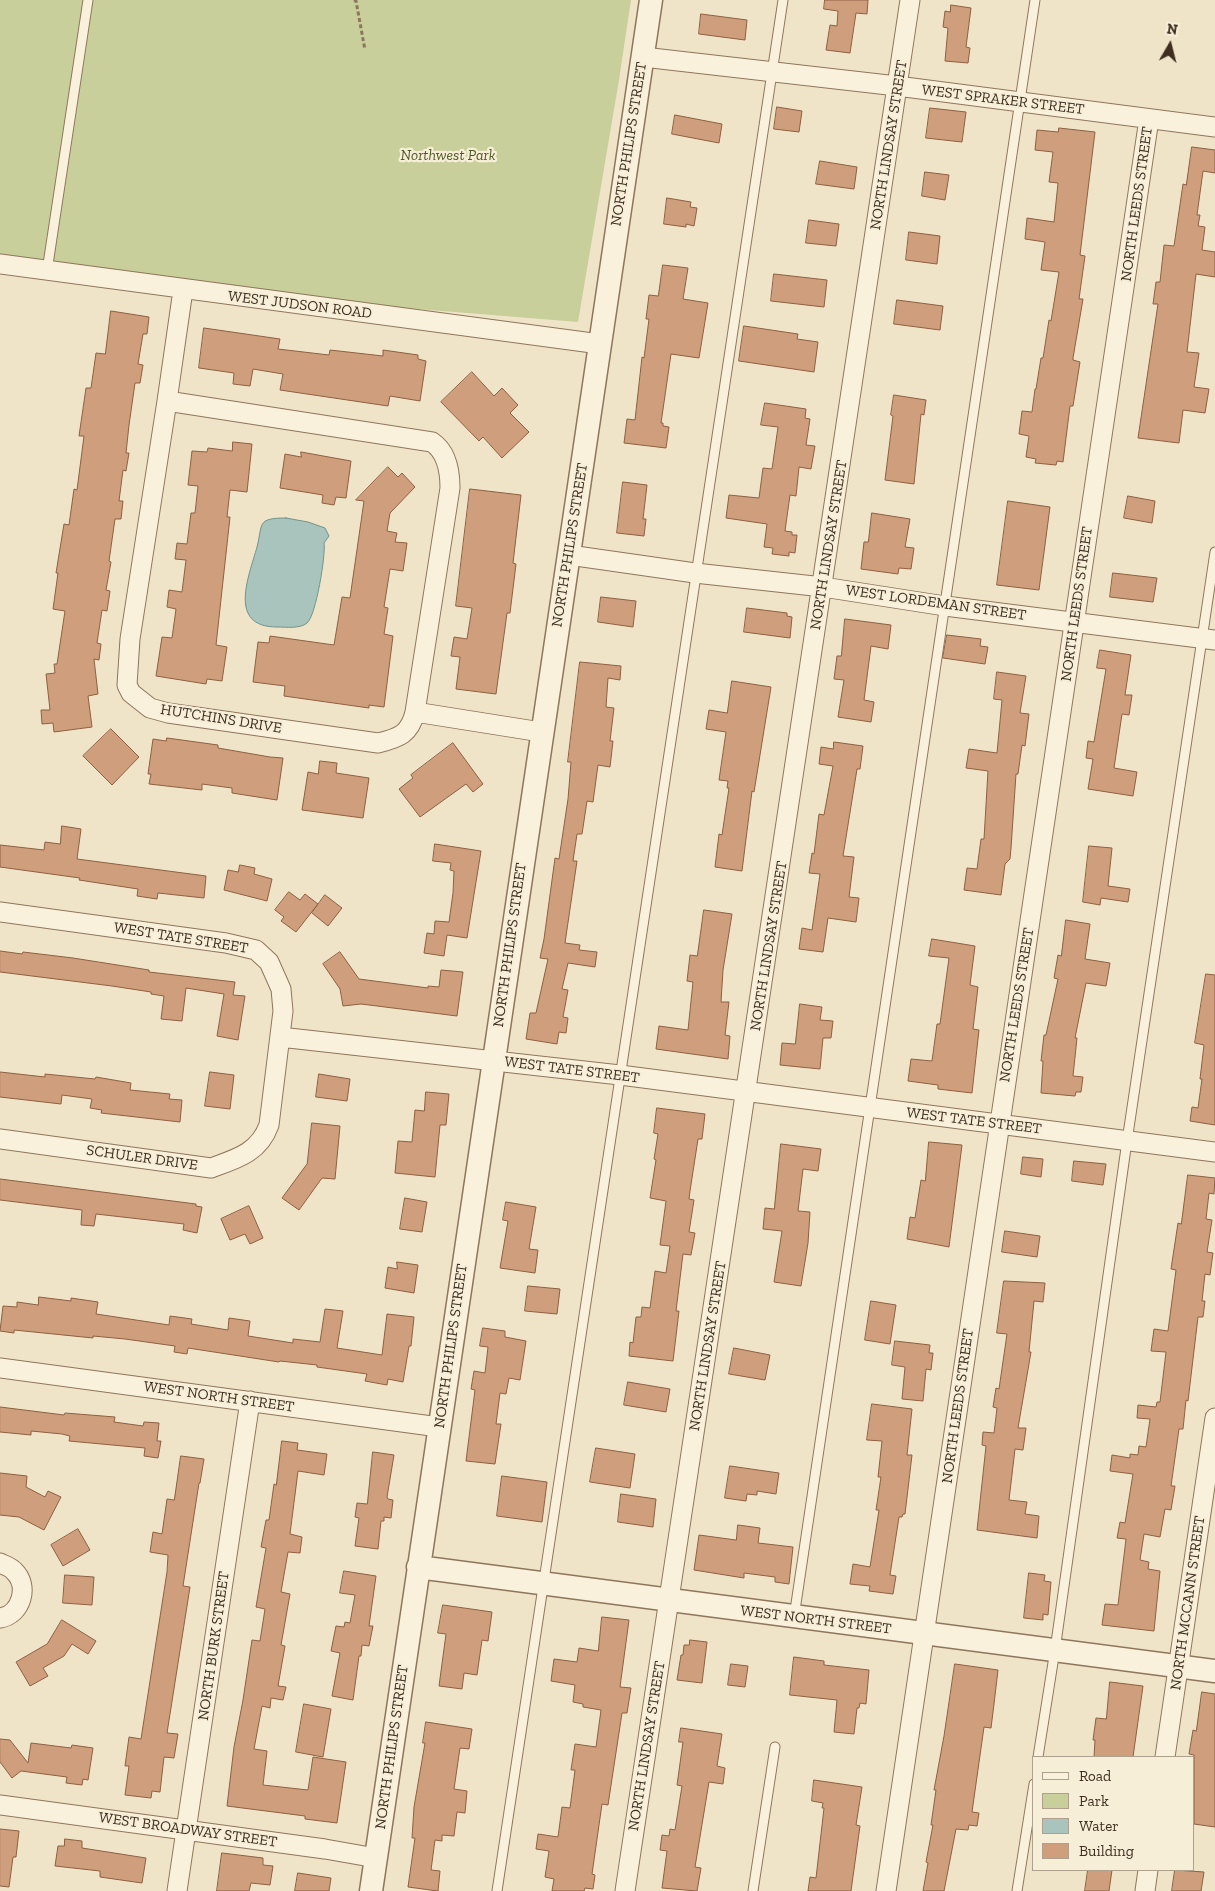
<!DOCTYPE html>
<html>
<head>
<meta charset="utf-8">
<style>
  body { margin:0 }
  #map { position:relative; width:1215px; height:1891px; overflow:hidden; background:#f0e4c8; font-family:"Zilla Slab",serif }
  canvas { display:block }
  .legend { position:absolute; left:1032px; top:1756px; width:162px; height:115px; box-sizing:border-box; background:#f7eed8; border:1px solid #ada18e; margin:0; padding:6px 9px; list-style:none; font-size:15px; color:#3d2e20 }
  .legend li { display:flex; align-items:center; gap:10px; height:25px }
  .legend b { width:25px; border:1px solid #ada18e }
  .north { position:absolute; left:1145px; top:20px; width:50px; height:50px; -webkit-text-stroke:4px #f7eed8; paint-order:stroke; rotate:8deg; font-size:14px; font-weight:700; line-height:20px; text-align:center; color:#3d2e20 }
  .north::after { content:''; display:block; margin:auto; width:18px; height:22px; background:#3d2e20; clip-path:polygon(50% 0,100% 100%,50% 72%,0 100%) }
</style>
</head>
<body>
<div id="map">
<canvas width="1215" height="1891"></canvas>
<ul class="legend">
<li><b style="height:6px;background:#faf1dc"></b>Road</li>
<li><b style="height:14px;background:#c9cf9b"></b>Park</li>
<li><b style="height:14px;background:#a9c4bc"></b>Water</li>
<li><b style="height:14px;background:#cf9f7d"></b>Building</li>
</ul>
<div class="north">N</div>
</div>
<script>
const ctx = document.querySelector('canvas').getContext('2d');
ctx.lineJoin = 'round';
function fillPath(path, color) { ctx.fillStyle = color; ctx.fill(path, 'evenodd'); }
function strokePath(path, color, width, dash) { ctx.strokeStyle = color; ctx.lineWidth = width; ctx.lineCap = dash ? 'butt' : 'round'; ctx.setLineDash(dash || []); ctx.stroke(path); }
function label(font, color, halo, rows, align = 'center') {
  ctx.font = font + ' "Zilla Slab",serif'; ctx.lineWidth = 4.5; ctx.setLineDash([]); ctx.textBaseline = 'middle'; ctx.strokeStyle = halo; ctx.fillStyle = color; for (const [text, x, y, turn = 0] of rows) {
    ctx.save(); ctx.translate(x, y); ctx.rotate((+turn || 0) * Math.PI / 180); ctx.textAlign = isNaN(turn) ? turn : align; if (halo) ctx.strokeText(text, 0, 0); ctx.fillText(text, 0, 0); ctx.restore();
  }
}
const green = new Path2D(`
  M0 0H631L619 80 578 322 183 290 0 265Z`);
const water = new Path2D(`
  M286 518 308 522 325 528 329 536 324 543C326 554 316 616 307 623 300 629 286 627 277 627 227 627 249 576 257 547 263 524 256 518 286 518Z`);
const building = new Path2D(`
  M825 0H868L867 14 856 13 850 53 826 50 830 25 837 26 838 11 824 9Z
  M951 5 971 8 966 47 970 48 968 63 945 61 948 28 943 27 945 11 950 12Z
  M701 14 747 20 745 40 699 34Z
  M777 107 802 111 799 132 774 129Z
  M930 108 966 112 962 142 926 138Z
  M675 115 722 124 719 143 672 134Z
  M1059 128 1095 132 1080 255 1085 256 1079 299H1083L1073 358V360L1080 362 1073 406H1070L1063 462 1057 461 1056 465 1035 463 1036 459 1026 457 1029 436 1019 434 1022 411 1032 412 1035 389H1036L1041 358H1043L1049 320 1051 321 1059 272 1041 270 1045 242 1025 239 1027 218 1054 222 1058 183 1049 182 1053 152 1035 150 1037 130 1058 132Z
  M1192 147 1215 150V173L1203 171 1197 215H1200L1198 226 1205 227 1202 250 1215 252V277L1196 274 1187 352 1199 353 1194 387 1209 389 1205 413 1183 410 1179 443 1138 438 1158 304H1153L1156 282H1160L1164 245 1174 246 1183 184 1186 185Z
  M820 161 857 167 854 189 816 184Z
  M925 172 949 175 945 200 922 196Z
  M667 198 691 202 690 207 697 208 694 226 686 224V227L664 224Z
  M809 220 839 224 836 246 806 243Z
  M909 232 940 236 937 264 906 260Z
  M663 265 688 268 683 299 708 303 699 358 671 354 661 423H663V426L669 427 666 448 624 443 627 419 635 420 642 357 644 358 649 319H646L649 295 658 296Z
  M774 274 827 280 824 307 771 301Z
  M897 300 943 306 940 330 894 324Z
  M111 311 149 317 147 334H143L138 364 143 365 140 383H135L129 425 126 453H129L126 471 123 470 119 501H123L121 519H115L109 561 111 562 106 590 110 591 107 611 102 610 97 643 101 644 99 660 94 659 98 694 88 696 92 727 54 732 53 723 42 724 41 710H50L46 674 55 673 54 664H57L65 611 53 609 58 573H56L64 524 69 525 74 489 77 490 84 436H79L86 388H91L96 353 105 354Z
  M744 326 798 334 797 339 818 342 814 372 739 361Z
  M204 328 280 339 278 349 329 355 330 350 383 356V350L418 355V359L426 361 420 401 390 396 388 406 280 390 283 374 253 369 250 386 233 384 234 373 199 368Z
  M472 372 494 396 502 388 518 405 510 413 529 432 502 458 483 437 479 441 441 402Z
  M894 395 926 400 924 415 921 414 914 484 885 480 893 416 891 415Z
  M765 403 806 409 805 418 810 419 806 445 815 446 811 469 799 467 796 496 790 495 785 531 792 532V535H797L795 553 789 552V556L772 554 773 548 764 547 767 524 726 518 729 495 759 498 763 468 772 469 778 427 761 425Z
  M233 442 252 444 247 492 230 490 227 517H230L216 645 227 647 222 681 207 679 206 684 156 676 162 637 172 638 176 609 167 607 169 590 182 592 186 560 175 559 177 543 187 544 191 513H195L198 486 188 485 192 451 207 452 208 448 232 451Z
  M301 452 351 461 346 498 336 497 334 505 322 503 323 495 280 488 285 454 301 457Z
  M388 467 398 477 402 473 415 487 390 513 387 531 397 533 395 542 407 543 403 571 390 569 384 607 388 608 384 634 393 636 384 707 369 705V708L284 696 285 686 253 682 258 642 269 643 270 636 334 645 342 597 350 598 364 501 356 500Z
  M623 482 647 485 643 519H646L644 536 617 533Z
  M470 489 521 495 513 563 516 564 510 613H507L496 694 456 689 460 657 451 656 454 637 467 639 472 608 456 606Z
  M1128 496 1155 501 1152 523 1124 518Z
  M1008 501 1050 507 1039 590 997 585Z
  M872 513 910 519 905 547 914 548 911 569 899 568 898 574 861 569 864 542H868Z
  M1113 573 1157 578 1153 602 1110 597Z
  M601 597 636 601 633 627 598 622Z
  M747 608 787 613V616L792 617 790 638 744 632Z
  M845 619 891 625 888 649 871 646 864 700 874 702 871 722 838 717 844 680 834 679 837 656H841Z
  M947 635 981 639 980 646 988 647 985 664 943 658Z
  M1100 650 1131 655 1125 695H1132L1129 715 1122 714 1114 768 1137 772 1133 796 1088 789 1093 759 1086 758 1088 741 1094 742 1106 669 1097 668Z
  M580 662 621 666 620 680 608 678 606 707 614 708 610 741H613L610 767 598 765 593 802 587 801 582 834H577L573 861H577L565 943 580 945 579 950 597 952 595 967 568 963 562 989 568 990 563 1017 568 1018 566 1033 559 1032 557 1044 526 1039 530 1013H536L548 959 540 958 544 939 555 858 559 859 568 799 571 762H568Z
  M997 672 1026 676 1020 713 1029 714 1025 746 1022 745 1018 774H1016L1011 848 1010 859 1005 864 1001 895 964 890 967 868 977 869 981 839H984L988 771 966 768 969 749 997 753 1002 700 994 699Z
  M732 681 771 687 754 792 752 791 742 871 715 867 719 834 722 835 729 788H727L728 781 719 780 726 732 706 729 709 710 727 713Z
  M111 729 139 757 112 785 83 756Z
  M167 738 218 745V748L270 757 283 758 277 800 232 793V788L202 784V790L149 784 151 774H148L153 739 166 741Z
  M834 742 863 746 860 769H857L843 856 854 857 849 897 859 898 856 922 828 918 823 952 799 949 802 928 812 930 820 874 809 873 812 853 814 854 819 814 824 815 833 766 819 764 821 747 833 749Z
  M453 743 483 784 473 792 466 784 420 817 399 789 413 778 411 775Z
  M320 761 337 763 336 773 369 778 363 818 302 810 308 772 318 774Z
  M62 826 81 829 77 859 206 876 204 898 158 893 157 899 137 896 138 889 79 880 80 878 0 867V845L44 850 45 842 60 844Z
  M435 844 481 851 467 938 447 935 444 956 424 953 427 933 434 934 435 921 449 922 453 893 454 871 450 870 451 863 433 861Z
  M1089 846 1112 848 1108 886 1130 889 1128 902 1101 898 1100 905 1083 902Z
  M240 865 255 868 254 874 272 879 267 901 224 890 228 870 238 872Z
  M289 892 300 900 305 894 318 904 296 932 281 921 284 917 275 910Z
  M325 895 342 908 328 926 312 913Z
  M704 910 732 914 723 970 721 1002H729L725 1035 730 1036 728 1059 656 1049 659 1026 688 1030 693 982 687 981 690 955 697 956Z
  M1066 920 1090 924 1085 959 1110 963 1106 986 1086 983 1075 1038H1077L1073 1076 1083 1077 1081 1092H1076L1075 1096 1041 1093 1043 1061H1041L1044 1035H1046L1058 979 1054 978 1058 955 1061 956Z
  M932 939 975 946 970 985 978 987 973 1029 979 1030 972 1093 938 1089V1085L908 1081 911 1059 932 1061 937 1024H940L949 958 929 956Z
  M0 951 22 954 23 952 73 958 149 970V972L235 982 233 995 245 996 238 1040 217 1036 224 994 186 988 182 1021 161 1019 164 996 151 994V992L112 986 0 972Z
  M340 952 359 979 428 988V986L439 987 441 970 463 972 457 1016 361 1004 343 1006 340 989 323 964Z
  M1206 974 1215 975V1125L1190 1121 1192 1107 1198 1108 1202 1079H1200L1204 1045 1195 1043Z
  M800 1004 822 1007 820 1020 833 1021 831 1038H823L820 1069 780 1065 782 1043 795 1044Z
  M0 1072 45 1077V1074L95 1079 96 1077 131 1083 130 1090 170 1094 169 1099 182 1100 180 1122 101 1113 102 1110 90 1108 92 1099 62 1095 61 1104 0 1097Z
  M210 1072 234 1075 230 1109 205 1106Z
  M319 1074 350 1079 347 1101 316 1097Z
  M426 1092 449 1094 446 1125H440L435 1177 395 1173 398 1141 412 1142 415 1110 424 1111Z
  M657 1108 705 1114 702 1139H698L690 1191 689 1199 694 1200 689 1232 695 1233 691 1255 683 1254 676 1311H679L673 1361 629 1356 630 1342 633 1343 636 1317H641L642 1307 650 1308 655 1271 666 1273 670 1246 660 1245 666 1201 650 1198 656 1160 654 1159 658 1134 654 1133Z
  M312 1123 340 1126 335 1179 322 1178 299 1210 282 1198 307 1164Z
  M929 1142 962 1145 949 1247 907 1239 910 1217 915 1218 921 1180 925 1181Z
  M781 1144 821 1149 818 1171 803 1169 798 1211 810 1212 808 1243 801 1286 774 1282 782 1231 763 1229 765 1208 774 1209Z
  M1023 1157 1043 1159 1041 1177 1021 1174Z
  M1074 1161 1106 1164 1103 1185 1072 1181Z
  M1188 1175 1215 1178 1214 1194 1209 1193 1206 1219 1212 1220 1207 1252 1213 1253 1210 1275 1205 1274 1202 1301H1205L1203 1317H1198L1188 1401 1186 1400 1183 1429H1179L1171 1486H1175L1171 1510 1165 1509 1160 1537 1144 1534 1140 1560 1149 1562 1148 1569 1160 1571 1154 1631 1102 1625 1105 1604 1118 1605 1126 1539 1117 1538 1120 1522 1125 1523 1133 1474 1110 1471 1112 1455 1130 1458V1454L1138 1455 1139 1446 1146 1447 1150 1419 1137 1418 1138 1405 1156 1407 1157 1402H1160L1166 1352 1151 1351 1154 1329 1168 1331 1176 1270 1171 1269 1178 1223 1181 1224Z
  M0 1179 196 1204V1206L202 1207 197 1233 183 1230 184 1224 96 1214 94 1226 81 1225 82 1210 0 1200Z
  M405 1198 427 1202 422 1232 400 1229Z
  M506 1202 536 1207 529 1249 538 1250 535 1273 500 1268 508 1221 503 1220Z
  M249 1206 263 1238 250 1244 245 1234 230 1240 221 1219Z
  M1005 1231 1040 1236 1037 1257 1002 1252Z
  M397 1262 418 1265 414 1293 385 1288 388 1267 397 1269Z
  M1004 1281 1045 1283 1043 1302 1034 1301 1029 1352H1031L1018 1428H1026L1023 1450 1015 1449 1009 1500 1027 1502 1025 1514 1039 1516 1037 1538 977 1530 986 1446 982 1445 983 1432 994 1433 997 1408 993 1407 996 1388 999 1389 1007 1334 997 1333Z
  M528 1286 560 1289 557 1314 525 1311Z
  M39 1297 71 1301V1298L98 1302 96 1314 169 1325 170 1316 192 1319 191 1324 228 1330 229 1318 250 1321 248 1336 293 1343V1339L320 1342 325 1309 343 1311 337 1348 382 1355 387 1314 414 1317 411 1346H409L403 1382 388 1379 387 1385 365 1381 367 1374 317 1367V1365L280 1361 279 1362 188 1348 187 1354 174 1352 175 1346 125 1339 93 1336V1338L14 1330V1333L0 1331 3 1306 17 1307V1302L38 1305Z
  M871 1301 896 1305 890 1344 865 1340Z
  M483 1328 505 1331V1337L526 1341 520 1380 509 1378 506 1394 500 1393 496 1424H501L495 1464 466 1461 475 1390 471 1389 474 1371 485 1373 488 1347 480 1346Z
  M895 1341 930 1345 929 1353H933L931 1370 926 1369 923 1401 902 1399 905 1367 892 1365Z
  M734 1348 770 1355 765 1380 729 1374Z
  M628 1382 670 1389 666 1412 624 1405Z
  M872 1404 912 1409 907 1455H912L905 1514H903L902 1517H899L890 1575 896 1576 893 1594 869 1591 870 1586 850 1584 853 1564 870 1567 879 1510H876L881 1477H878L882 1441 867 1440Z
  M0 1407 64 1415 65 1413 115 1417 114 1422 143 1426 144 1422 159 1423 157 1441H161L158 1458 144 1456 145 1448 69 1441 70 1436 62 1434 31 1431V1435L0 1432Z
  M282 1441 298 1443 297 1450 327 1454 324 1475 298 1471 290 1534 302 1537 300 1553 288 1552 281 1592 290 1594 281 1645 285 1646 278 1686 286 1687 283 1700 271 1698 270 1708 262 1706 254 1749 267 1751 263 1785 308 1790 313 1757 346 1762 337 1823 305 1819V1816L227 1806 234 1747 243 1700 252 1640 260 1641 265 1609 256 1607 266 1548 261 1547 266 1520H269L274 1484 276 1485Z
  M596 1448 635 1454 630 1488 590 1482Z
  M373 1452 394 1455 387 1497 388 1499 393 1500 391 1518 384 1517V1521H381L378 1549 355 1546 359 1518 355 1517 357 1503 367 1504Z
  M181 1456 204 1459 200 1483H199L183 1586 190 1587 167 1733 178 1734 174 1758 164 1757 160 1792 152 1791 151 1798 125 1795 129 1766H125L129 1737 141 1739 167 1572 168 1555 150 1552 153 1532 162 1534 167 1499 174 1500Z
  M730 1466 779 1473 776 1494 757 1491V1495L747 1494 746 1501 725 1498Z
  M0 1473 27 1476 26 1487 45 1497 48 1491 61 1497 44 1530 19 1517 0 1515Z
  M502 1476 547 1482 542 1522 497 1516Z
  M621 1494 656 1499 653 1527 618 1522Z
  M738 1525 760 1528 758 1543 793 1547 789 1584 775 1582V1577L744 1573V1578L694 1570 699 1535 736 1540Z
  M78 1529 90 1550 63 1566 51 1545Z
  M344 1571 376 1576 369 1626H373L369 1646 362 1645 361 1656H359L353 1700 332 1696 340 1653 331 1651 336 1626 344 1627 345 1622 350 1623 355 1595 340 1593Z
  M1029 1573 1045 1575 1044 1581 1051 1582 1048 1615 1043 1614V1620L1024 1618Z
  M65 1575 94 1577 92 1605 63 1603Z
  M443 1605 492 1612 488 1641 482 1640 477 1675 464 1673 462 1689 439 1686 446 1634 438 1633Z
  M602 1617 629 1620 620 1687 631 1688 627 1713H622L608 1805 602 1804 592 1874 595 1875 593 1889 585 1888 584 1891H552L554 1879 545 1877 549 1851 536 1849 538 1834 558 1837 562 1807 570 1808 575 1770H571L575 1744 596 1747 601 1710 583 1707V1704L573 1702 575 1685 551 1681 554 1659 577 1662 579 1648 598 1651Z
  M62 1620 96 1641 88 1654 72 1644 64 1656 43 1668 48 1676 30 1686 16 1662 47 1644Z
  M690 1640 707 1642 702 1683 677 1680 681 1655H683L684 1645H689Z
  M794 1657 824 1661V1665L869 1670 866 1704 860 1703 859 1708H857L854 1734 834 1732 837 1700 790 1695Z
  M731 1664 748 1666 745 1687 728 1685Z
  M955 1664 998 1670 994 1704 991 1728 984 1727 972 1812 979 1813 977 1826 969 1825 968 1830 956 1829 944 1891H923L928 1863 926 1862 933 1825H931L936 1790H934L944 1736Z
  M1110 1682 1143 1686 1133 1757H1094L1095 1740H1093L1096 1718 1106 1719Z
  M1202 1692 1215 1694V1827L1194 1824V1755L1189 1754 1193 1730 1196 1731Z
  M304 1704 331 1709 323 1757 296 1752Z
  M426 1722 472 1729 469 1749 460 1748 454 1789 467 1791 465 1813 457 1812 454 1836 442 1835V1841L435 1840 431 1870 440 1871 438 1891 408 1887 415 1838H412L414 1807 425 1743H423Z
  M681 1728 722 1734 717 1766 725 1768 723 1784 709 1782 695 1867 701 1868 697 1891 662 1888 667 1851 660 1850 662 1835 669 1836 670 1829 675 1830 682 1786 677 1785 683 1742H679Z
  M0 1739 10 1740 28 1763 31 1743 71 1748 72 1745 93 1748 88 1780 83 1779 82 1785 66 1783 67 1777 21 1771 12 1778 0 1762Z
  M814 1780 862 1787 856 1825 860 1826 851 1891H808L810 1877 816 1878 824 1808H822L823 1803 812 1801Z
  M0 1829 19 1831 16 1857H13L9 1887 0 1886Z
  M65 1839 82 1841V1848L146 1858 142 1883 100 1877V1871L55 1866 58 1846H64Z
  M222 1853 263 1858V1865L273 1866 270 1885 251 1883 249 1891H217Z
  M1088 1870H1112L1109 1891H1085Z
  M1175 1870 1204 1872 1201 1891H1172Z
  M298 1873 331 1878 329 1891H295Z`);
const path = new Path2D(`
  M354 0 356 1 365 50`);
const service = new Path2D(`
  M47 271 88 0
  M794 1617 1035 0
  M1038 1757 1055 1650 1127 1141 1215 552
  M497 1891 783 0
  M753 1891 775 1747
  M1017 1891 1034 1784`);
const minor = new Path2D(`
  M643 57 897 86 1215 127
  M0 264 600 344
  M167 401 432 442C447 452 450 471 450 488L415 712C410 734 399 738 378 743L168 713 150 708 131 693 127 685 130 639 167 401 183 290
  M569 555 695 573 823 587 945 606 1215 640
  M415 712 541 732
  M0 912 226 943 256 950 269 962 281 989 283 1011 269 1125C259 1153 236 1159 211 1168L0 1139
  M280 1037 620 1075 1215 1152
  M0 1368 439 1427
  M0 1563C4 1565 11 1567 14 1571 30 1586 21 1615 0 1618
  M1165 1757 1215 1418
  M0 1805 325 1849 376 1858
  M177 1891 250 1401
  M625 1891 910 0
  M886 1891 1149 119
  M1145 1891 1148 1870`);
const tertiary = new Path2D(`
  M418 1567 1215 1671
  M371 1891 651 0`);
const streetNames = [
  ["WEST SPRAKER STREET",1003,100,7],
  ["NORTH PHILIPS STREET",629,144,-81],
  ["NORTH LINDSAY STREET",889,145,-81],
  ["NORTH LEEDS STREET",1137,204,-82],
  ["WEST JUDSON ROAD",300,305,7],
  ["NORTH PHILIPS STREET",570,545,-81],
  ["NORTH LINDSAY STREET",829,545,-81],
  ["WEST LORDEMAN STREET",936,603,8],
  ["NORTH LEEDS STREET",1077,604,-82],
  ["HUTCHINS DRIVE",221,719,9],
  ["WEST TATE STREET",181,938,9],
  ["NORTH PHILIPS STREET",510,945,-82],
  ["NORTH LINDSAY STREET",769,946,-81],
  ["NORTH LEEDS STREET",1017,1005,-81],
  ["WEST TATE STREET",572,1070,7],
  ["WEST TATE STREET",974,1121,7],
  ["SCHULER DRIVE",142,1158,8],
  ["NORTH PHILIPS STREET",451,1346,-82],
  ["NORTH LINDSAY STREET",708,1346,-81],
  ["WEST NORTH STREET",219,1397,8],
  ["NORTH LEEDS STREET",958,1406,-82],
  ["NORTH MCCANN STREET",1188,1603,-82],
  ["WEST NORTH STREET",816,1620,7],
  ["NORTH BURK STREET",214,1646,-82],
  ["NORTH LINDSAY STREET",647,1746,-81],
  ["NORTH PHILIPS STREET",392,1747,-82],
  ["WEST BROADWAY STREET",188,1830,8]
];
const parkNames = [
  ["Northwest Park",448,156]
];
fillPath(green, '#c9cf9b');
fillPath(water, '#a9c4bc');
strokePath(water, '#6f938a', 1);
fillPath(building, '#cf9f7d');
strokePath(building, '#8d5f41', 1);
strokePath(service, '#8d765c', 11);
strokePath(minor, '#8d765c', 21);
strokePath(tertiary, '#8d765c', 25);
strokePath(path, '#8d765c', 3, [4, 2.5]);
strokePath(service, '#faf1dc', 9);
strokePath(minor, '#faf1dc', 19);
strokePath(tertiary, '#faf1dc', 22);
label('15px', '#3d2e20', '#f7eed8', streetNames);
label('italic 15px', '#4d5a26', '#f7eed8', parkNames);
</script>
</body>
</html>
